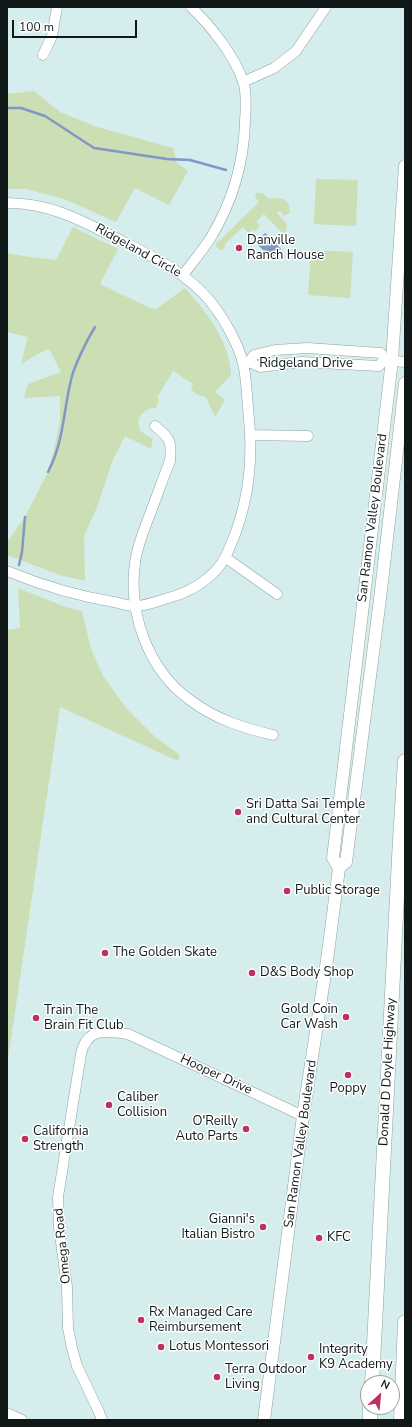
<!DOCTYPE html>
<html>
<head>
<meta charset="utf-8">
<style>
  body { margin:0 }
  #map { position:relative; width:412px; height:1427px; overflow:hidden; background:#d6eded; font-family:"Nunito Sans",sans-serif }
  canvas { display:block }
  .frame { position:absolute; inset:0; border:8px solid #101818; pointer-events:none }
  .north { position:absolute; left:360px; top:1375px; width:40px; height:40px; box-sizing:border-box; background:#fff; border:1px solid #9fa3a3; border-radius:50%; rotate:27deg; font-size:11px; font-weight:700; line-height:16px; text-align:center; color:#101818 }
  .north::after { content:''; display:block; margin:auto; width:14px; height:18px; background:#be305d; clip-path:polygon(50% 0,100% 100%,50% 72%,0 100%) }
  .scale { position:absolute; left:12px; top:20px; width:125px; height:18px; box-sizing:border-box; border:2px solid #101818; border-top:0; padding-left:5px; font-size:12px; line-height:14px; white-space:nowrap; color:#101818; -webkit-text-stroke:3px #fff; paint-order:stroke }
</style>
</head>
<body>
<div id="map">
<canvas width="412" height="1427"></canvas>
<div class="frame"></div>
<div class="north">N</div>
<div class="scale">100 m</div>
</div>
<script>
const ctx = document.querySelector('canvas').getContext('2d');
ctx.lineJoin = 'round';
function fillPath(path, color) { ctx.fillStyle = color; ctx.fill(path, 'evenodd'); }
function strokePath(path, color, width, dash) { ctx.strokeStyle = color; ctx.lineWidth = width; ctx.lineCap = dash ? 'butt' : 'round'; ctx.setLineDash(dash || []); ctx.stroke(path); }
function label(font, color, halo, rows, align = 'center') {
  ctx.font = font + ' "Nunito Sans",sans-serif'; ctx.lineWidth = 3; ctx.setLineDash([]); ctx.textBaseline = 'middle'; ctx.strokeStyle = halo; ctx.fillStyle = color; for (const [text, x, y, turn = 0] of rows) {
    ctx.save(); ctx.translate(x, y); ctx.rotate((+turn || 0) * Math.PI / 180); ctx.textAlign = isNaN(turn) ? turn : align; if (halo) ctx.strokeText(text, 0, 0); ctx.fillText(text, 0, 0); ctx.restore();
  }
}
const green = new Path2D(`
  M34 91 60 112 97 127 173 148 177 163 188 171 169 205 135 188 116 222 64 199 26 189H7V94Z
  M316 179 358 180 356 226 314 224Z
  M256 193H263L269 199C275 198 287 197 289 206 290 212 287 207 291 212L284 216 280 211 277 213 287 224 286 233 288 236 284 240 279 236 282 233 264 214 256 222 260 226 255 231 253 229 249 233 243 227 225 244V247L221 251 215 245 259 202 255 197Z
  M73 227 118 249 100 284 150 308 156 309 185 288C207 313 230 341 231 375L215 392 225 400 215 417 206 397 198 395 191 390 193 384 173 371 157 398 159 400 156 408C143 407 133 421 142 432 145 435 149 437 153 439L151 449 125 436 112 462 97 507 84 536 85 581 59 575 7 555V542L25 517 48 472 53 454 60 421V396L24 398 28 384 61 372 49 349 45 350 21 364 28 337 7 332V253L23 256 56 260Z
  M311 250 353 252 350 298 308 295Z
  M18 588 63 606 82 611 91 649 103 676 126 708 154 736 180 755 178 761 60 707 7 1066V630L20 628Z`);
const water = new Path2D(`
  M265 233 281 249 271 258 256 243Z`);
const stream = new Path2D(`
  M7 108H21L45 116 94 148 167 159 190 160 226 170
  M48 472C64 441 63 413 71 380 74 366 87 340 95 327
  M19 565 22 552 25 517`);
const minor = new Path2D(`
  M43 55 52 36 57 7
  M243 82 274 68 296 51 326 7
  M7 203C47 203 77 218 112 236 147 254 184 270 210 301 223 317 238 343 243 363 247 380 247 401 249 419 253 460 248 503 232 542 228 552 225 560 218 568 205 583 187 593 168 598 158 601 146 606 135 606 128 606 120 603 114 602 77 596 41 585 7 571
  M183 275C192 263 202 251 210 239 232 203 244 163 245 121 246 108 247 93 243 81 234 55 211 26 191 7
  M384 360 405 362
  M249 362 254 355 275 350 307 348 381 353 384 360
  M243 363 249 362 260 367 301 362 379 366 384 360
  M155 426C170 438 172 441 170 461 163 478 157 496 150 514 144 530 137 546 135 563 128 613 148 670 190 700 215 719 243 728 273 735
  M250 435 308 436
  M226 558 277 594
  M7 1413 22 1420
  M102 1420 99 1412 77 1366 72 1348 68 1328 67 1287 59 1227 58 1197 81 1054C87 1027 106 1031 128 1034L303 1116`);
const major = new Path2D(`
  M339 868 346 862 380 599 405 383
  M264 1420 303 1116 327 960 338 876 339 868 333 858 392 360 405 166`);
const highway = new Path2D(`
  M372 1383 400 839 405 761
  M370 1420V1407
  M401 1420 405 1322`);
const markers = [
  [239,248,4,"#be305d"],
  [238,812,4,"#be305d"],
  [287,891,4,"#be305d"],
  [105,953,4,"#be305d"],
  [252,973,4,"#be305d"],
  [346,1017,4,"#be305d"],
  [36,1018,4,"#be305d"],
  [348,1075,4,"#be305d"],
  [109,1105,4,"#be305d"],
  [246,1129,4,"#be305d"],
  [25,1139,4,"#be305d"],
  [263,1227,4,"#be305d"],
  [319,1238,4,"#be305d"],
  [141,1320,4,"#be305d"],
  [161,1347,4,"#be305d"],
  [311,1357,4,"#be305d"],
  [217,1377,4,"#be305d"]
];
const poiNames = [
  ["Danville",247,241],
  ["Ranch House",247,256],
  ["Sri Datta Sai Temple",246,805],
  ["and Cultural Center",246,820],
  ["Public Storage",295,891],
  ["The Golden Skate",113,953],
  ["D&S Body Shop",260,973],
  ["Gold Coin",338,1010,"right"],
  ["Car Wash",338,1025,"right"],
  ["Train The",44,1011],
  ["Brain Fit Club",44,1026],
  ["Poppy",348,1089,"center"],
  ["Caliber",117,1098],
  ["Collision",117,1113],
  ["O'Reilly",238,1122,"right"],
  ["Auto Parts",238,1137,"right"],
  ["California",33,1132],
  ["Strength",33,1147],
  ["Gianni's",255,1220,"right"],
  ["Italian Bistro",255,1235,"right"],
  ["KFC",327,1238],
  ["Rx Managed Care",149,1313],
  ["Reimbursement",149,1328],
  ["Lotus Montessori",169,1347],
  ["Integrity",319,1350],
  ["K9 Academy",319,1365],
  ["Terra Outdoor",225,1370],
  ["Living",225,1385]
];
const streetNames = [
  ["Ridgeland Circle",138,251,29],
  ["Ridgeland Drive",306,364],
  ["San Ramon Valley Boulevard",373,518,-83],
  ["Donald D Doyle Highway",388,1072,-87],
  ["Hooper Drive",216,1075,25],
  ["San Ramon Valley Boulevard",301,1144,-82],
  ["Omega Road",63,1246,-96]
];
fillPath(green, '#cbdeb4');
fillPath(water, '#8097c7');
strokePath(stream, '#8097c7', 2.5);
strokePath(minor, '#8ca2a2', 11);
strokePath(major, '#8ca2a2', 13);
strokePath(highway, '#8ca2a2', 15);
strokePath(minor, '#fff', 10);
strokePath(major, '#fff', 12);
strokePath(highway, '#fff', 14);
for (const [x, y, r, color] of markers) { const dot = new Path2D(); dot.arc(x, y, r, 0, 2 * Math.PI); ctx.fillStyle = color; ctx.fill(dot); strokePath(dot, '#fff', 1.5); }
label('13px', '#101818', '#fff', poiNames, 'left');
label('13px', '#101818', '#fff', streetNames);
</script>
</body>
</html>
